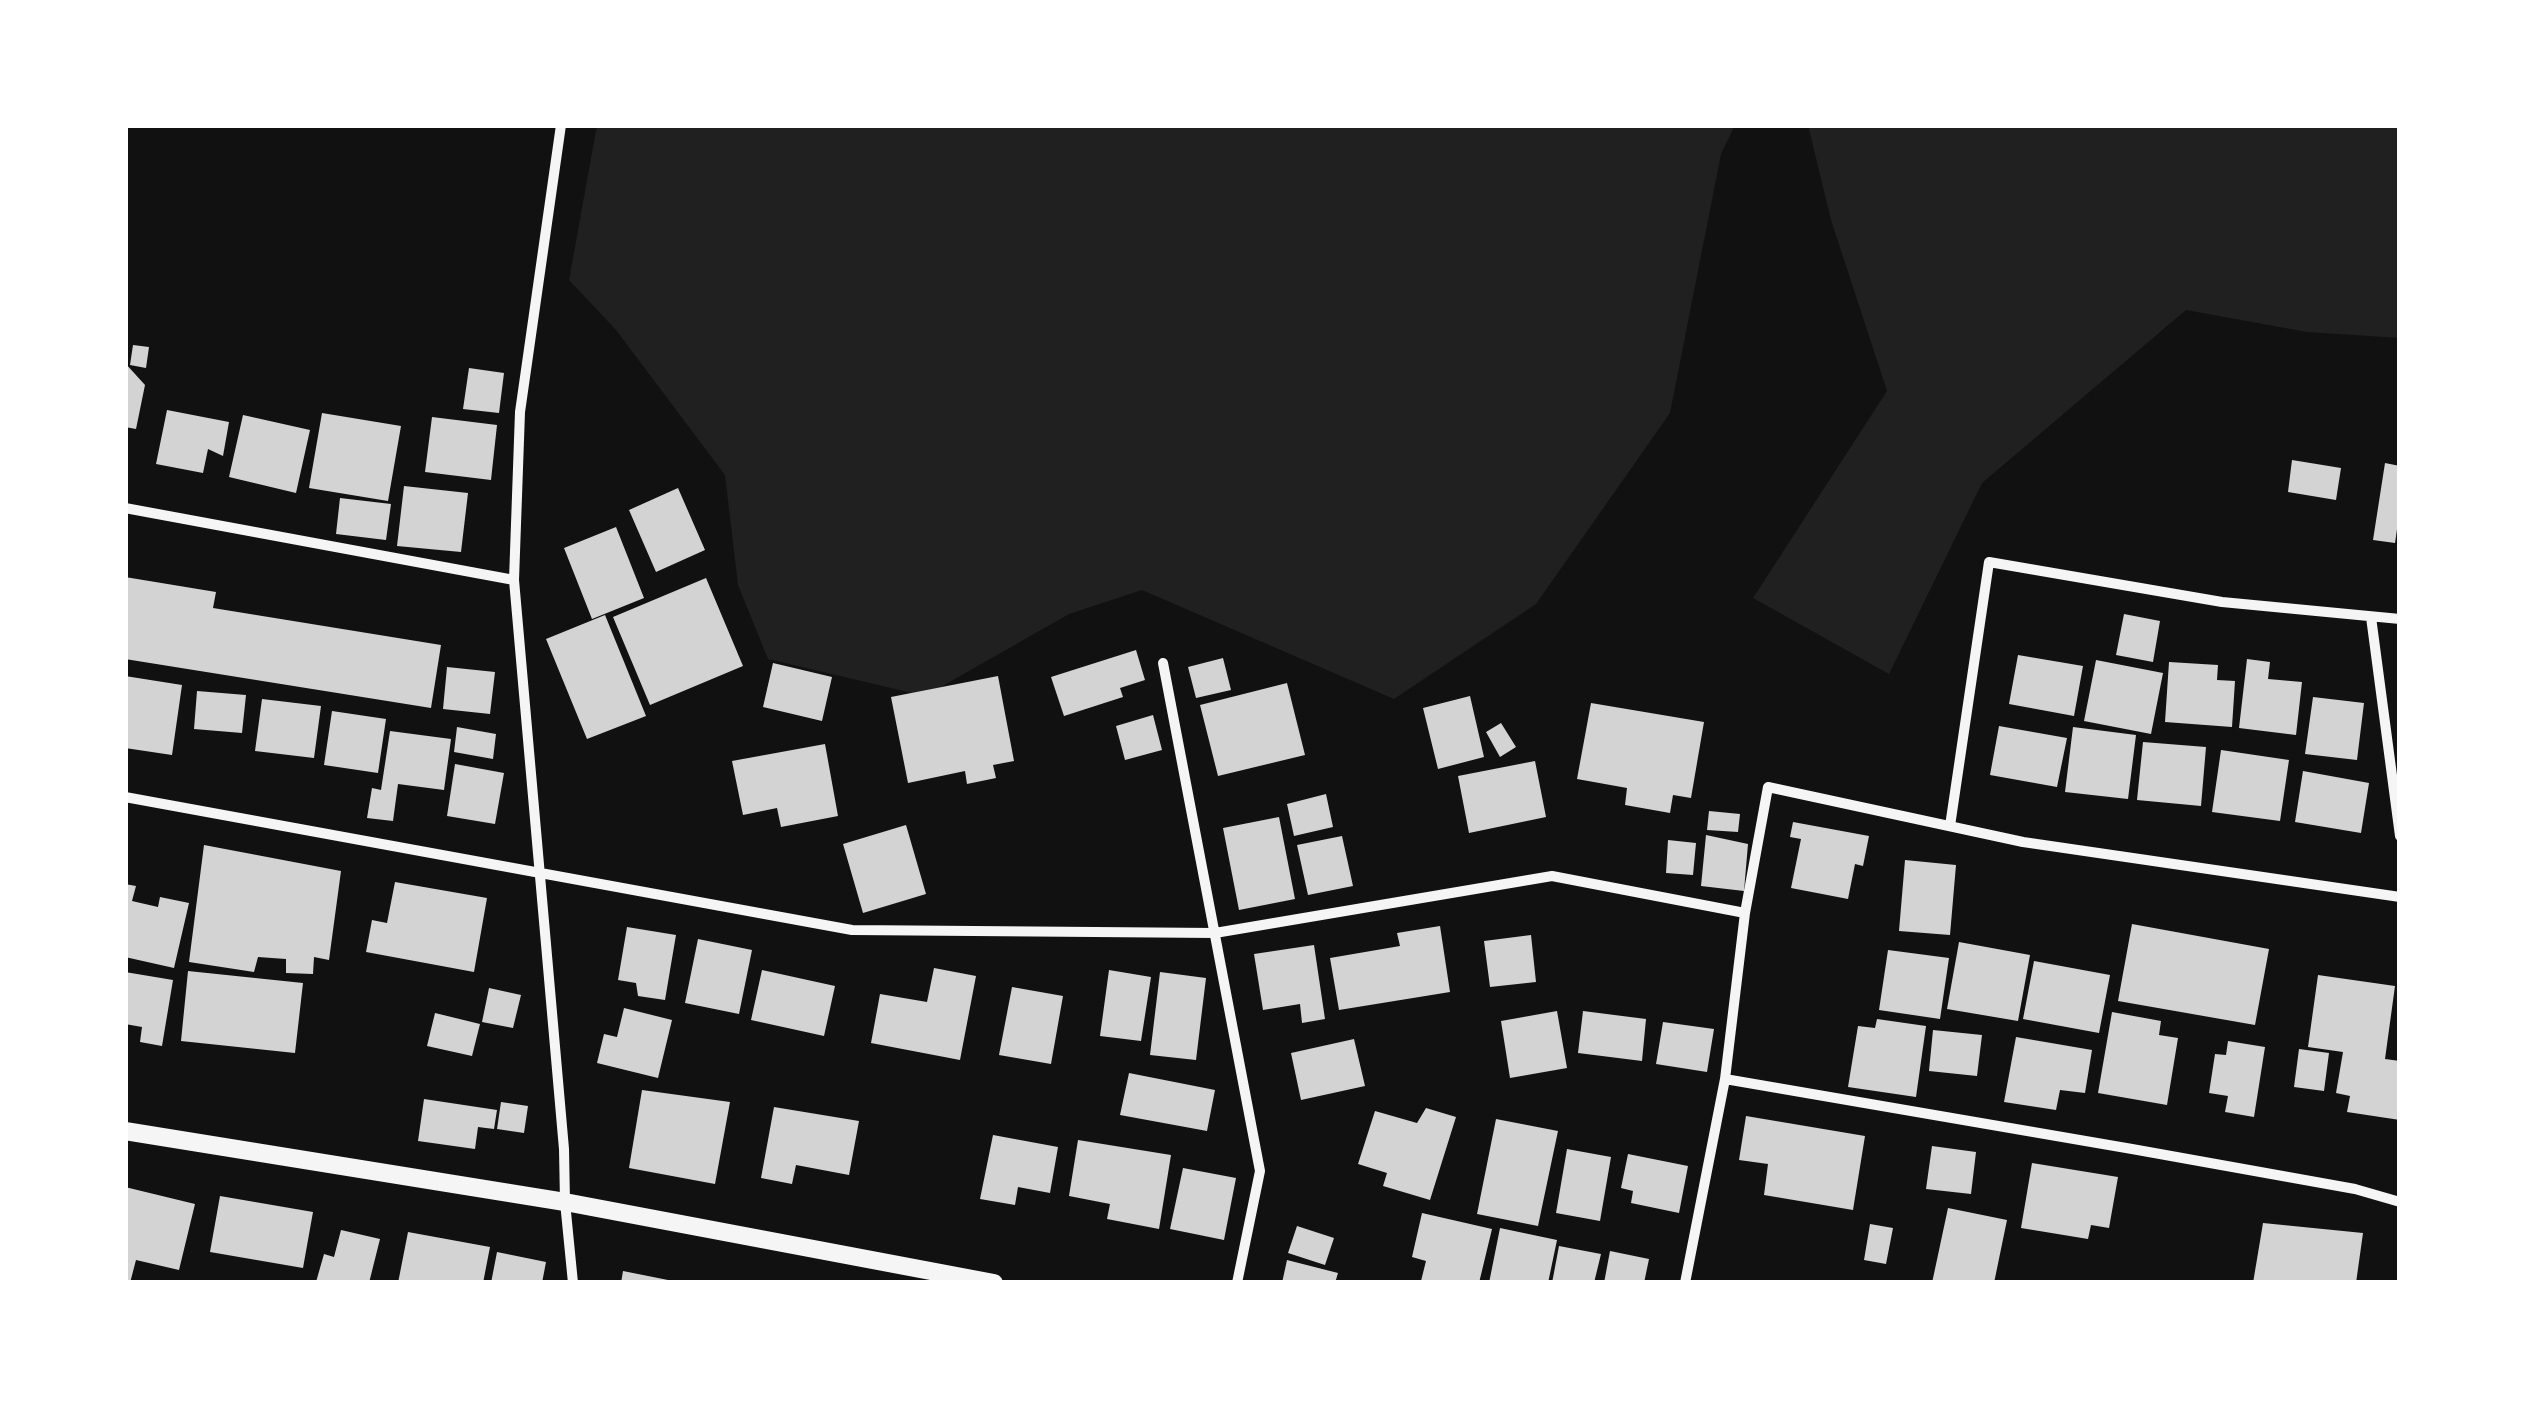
<!DOCTYPE html>
<html>
<head>
<meta charset="utf-8">
<style>
  body { margin:0 }
  #map { position:relative; width:2525px; height:1408px; overflow:hidden; background:#111; font-family:Arial,sans-serif }
  canvas { display:block }
  .frame { position:absolute; inset:0; border:128px solid #fff; pointer-events:none }
</style>
</head>
<body>
<div id="map">
<canvas width="2525" height="1408"></canvas>
<div class="frame"></div>
</div>
<script>
const ctx = document.querySelector('canvas').getContext('2d');
ctx.lineJoin = 'round';
function fillPath(path, color) { ctx.fillStyle = color; ctx.fill(path, 'evenodd'); }
function strokePath(path, color, width, dash) { ctx.strokeStyle = color; ctx.lineWidth = width; ctx.lineCap = dash ? 'butt' : 'round'; ctx.setLineDash(dash || []); ctx.stroke(path); }
const green = new Path2D(`
  M597 125H1735L1721 154 1670 413 1536 604 1394 699 1142 590 1069 614 925 696 768 659 738 585 725 475 616 330 569 280Z
  M1808 125H2400V338L2307 332 2186 310 1982 483 1889 674 1753 598 1887 391 1831 220Z`);
const building = new Path2D(`
  M133 345 149 347 146 368 130 365Z
  M125 363 145 385 136 429 125 427Z
  M469 368 504 373 499 413 463 409Z
  M167 410 229 422 223 456 208 449 203 473 156 464Z
  M322 413 401 426 388 501 309 488Z
  M243 415 310 430 296 493 229 477Z
  M432 417 497 425 491 480 425 472Z
  M2292 460 2341 468 2336 500 2288 492Z
  M2385 463 2400 466V509L2395 543 2373 540Z
  M404 486 468 493 461 552 397 546Z
  M678 488 705 550 656 572 629 510Z
  M340 498 391 504 386 540 336 534Z
  M616 527 644 598 592 619 564 548Z
  M125 577 216 592 213 608 441 645 431 708 125 659Z
  M706 578 743 666 650 705 613 617Z
  M2124 614 2160 621 2153 662 2116 655Z
  M605 615 646 716 587 739 546 639Z
  M1136 650 1145 680 1120 688 1123 697 1064 716 1051 677Z
  M2018 655 2083 666 2074 716 2009 704Z
  M1223 658 1231 690 1196 698 1188 667Z
  M2247 659 2270 662 2268 679 2302 682 2296 735 2239 728Z
  M2096 660 2163 673 2151 734 2084 721Z
  M2169 662 2218 665 2217 680 2235 681 2232 727 2165 722Z
  M773 663 832 677 822 721 763 707Z
  M447 667 495 672 490 714 443 709Z
  M125 676 182 685 172 755 125 748Z
  M998 676 1014 761 993 765 996 778 967 784 965 771 908 783 891 697Z
  M1287 683 1305 755 1218 776 1200 705Z
  M197 691 246 695 242 733 194 729Z
  M1470 696 1484 757 1438 769 1423 708Z
  M2313 697 2364 703 2357 760 2305 754Z
  M262 699 321 706 314 758 255 751Z
  M1591 703 1704 722 1691 798 1673 795 1670 813 1625 805 1627 788 1577 779Z
  M332 711 386 719 378 773 324 765Z
  M1153 715 1162 750 1125 760 1116 726Z
  M1501 723 1516 747 1500 757 1486 732Z
  M1999 726 2067 738 2057 787 1990 775Z
  M457 727 496 734 493 759 454 752Z
  M2073 727 2136 735 2128 799 2065 792Z
  M390 731 451 739 444 790 398 784 393 821 367 818 372 788 381 790Z
  M2143 742 2206 747 2201 806 2137 800Z
  M825 744 838 816 781 827 777 808 743 815 732 761Z
  M2221 750 2289 760 2280 821 2212 812Z
  M1535 761 1546 817 1469 833 1458 776Z
  M455 764 504 773 495 824 447 816Z
  M2303 771 2369 783 2361 833 2295 822Z
  M1326 794 1333 827 1294 836 1287 804Z
  M1709 811 1740 814 1738 832 1707 830Z
  M1279 817 1295 899 1239 910 1223 828Z
  M1793 822 1869 836 1863 866 1855 864 1848 899 1791 888 1801 839 1790 837Z
  M906 825 926 894 863 913 843 844Z
  M1706 835 1748 844 1744 891 1701 886Z
  M1342 836 1353 886 1308 895 1297 845Z
  M1668 840 1696 843 1693 875 1666 873Z
  M204 845 341 871 329 960 314 957 313 974 286 973V959L258 957 254 972 189 962Z
  M1905 860 1956 865 1950 935 1899 931Z
  M395 882 487 898 474 972 366 952 372 920 387 923Z
  M125 884 136 886 132 901 158 907 160 897 189 903 174 968 125 957Z
  M2132 924 2269 949 2255 1025 2118 1001Z
  M1440 926 1450 992 1339 1010 1330 958 1400 946 1397 933Z
  M627 927 676 935 665 1000 638 996 636 983 618 980Z
  M1531 935 1536 982 1490 987 1484 941Z
  M698 939 752 950 739 1014 685 1003Z
  M1959 942 2030 955 2018 1021 1947 1009Z
  M1314 945 1325 1019 1302 1023 1300 1004 1263 1010 1254 954Z
  M1888 950 1949 958 1940 1019 1879 1010Z
  M2034 961 2110 975 2099 1033 2023 1019Z
  M934 968 976 976 960 1060 871 1043 880 994 927 1002Z
  M762 970 835 986 824 1036 751 1020Z
  M1109 970 1151 977 1141 1041 1100 1036Z
  M188 971 303 983 295 1053 181 1041Z
  M125 972 173 980 162 1046 140 1042 142 1027 125 1024Z
  M1160 972 1206 978 1196 1060 1150 1055Z
  M2318 975 2395 986 2385 1059 2400 1061V1120L2347 1112 2350 1096 2336 1093 2343 1052 2308 1047Z
  M1012 987 1063 996 1051 1064 999 1055Z
  M489 988 521 995 513 1028 482 1022Z
  M624 1008 672 1020 658 1078 597 1063 604 1034 617 1037Z
  M1557 1011 1567 1068 1510 1078 1501 1021Z
  M1583 1011 1646 1019 1642 1061 1578 1053Z
  M2112 1012 2161 1021 2159 1035 2178 1038 2167 1105 2098 1093Z
  M435 1013 480 1024 472 1056 427 1046Z
  M1877 1019 1926 1026 1916 1097 1848 1087 1858 1026 1875 1028Z
  M1663 1022 1714 1029 1707 1072 1656 1064Z
  M1933 1030 1982 1035 1977 1076 1929 1071Z
  M2016 1037 2092 1050 2085 1093 2060 1090 2056 1110 2004 1102Z
  M1354 1039 1365 1086 1301 1100 1291 1053Z
  M2228 1041 2265 1047 2254 1117 2225 1112 2228 1096 2209 1093 2215 1054 2226 1055Z
  M2299 1049 2329 1053 2324 1091 2294 1087Z
  M1129 1073 1215 1090 1207 1131 1120 1115Z
  M642 1090 730 1102 715 1184 629 1168Z
  M424 1099 497 1110 494 1129 478 1127 475 1149 418 1141Z
  M501 1102 528 1106 524 1133 497 1129Z
  M774 1107 859 1121 849 1175 796 1165 792 1184 761 1178Z
  M1426 1108 1456 1117 1430 1200 1383 1186 1387 1173 1358 1164 1375 1111 1417 1123Z
  M1746 1116 1865 1136 1853 1210 1764 1195 1768 1164 1739 1160Z
  M1496 1119 1558 1131 1538 1226 1477 1214Z
  M993 1135 1058 1147 1050 1193 1018 1187 1015 1205 980 1199Z
  M1078 1140 1171 1155 1159 1229 1107 1219 1110 1204 1069 1196Z
  M1932 1146 1976 1152 1971 1194 1926 1189Z
  M1567 1149 1611 1157 1600 1221 1556 1213Z
  M1628 1154 1688 1166 1679 1213 1631 1203 1633 1191 1621 1188Z
  M2032 1163 2118 1177 2109 1228 2091 1225 2088 1239 2021 1228Z
  M1183 1168 1236 1178 1224 1240 1170 1229Z
  M125 1187 195 1204 179 1270 136 1260 130 1283 125 1282Z
  M220 1196 313 1212 303 1268 210 1252Z
  M1948 1208 2007 1220 1994 1283H1932Z
  M1422 1213 1492 1229 1479 1283 1421 1281 1426 1261 1412 1257Z
  M2263 1223 2363 1233 2356 1283H2253Z
  M1870 1224 1893 1228 1886 1264 1864 1260Z
  M1297 1226 1334 1238 1325 1265 1288 1253Z
  M1500 1228 1557 1240 1548 1283H1489Z
  M341 1230 380 1239 369 1283 316 1282 324 1254 334 1257Z
  M408 1232 490 1247 483 1283H398Z
  M1559 1246 1601 1254 1594 1283H1552Z
  M1610 1251 1649 1259 1644 1283H1604Z
  M497 1252 546 1262 542 1283H491Z
  M1287 1260 1338 1273 1335 1283H1282Z
  M623 1271 673 1281V1283H621Z`);
const minor = new Path2D(`
  M561 125 520 412 514 580 564 1149 565 1202 573 1283
  M125 508 514 580
  M2371 617 2400 836
  M1163 663 1260 1171 1237 1283
  M125 797 852 930 1215 933 1552 876 1745 913
  M1950 826 1989 562 2222 602 2400 619
  M1725 1079 2132 1149 2355 1189 2400 1202
  M1685 1283 1725 1079 1745 913 1768 787 2023 842 2400 897`);
const tertiary = new Path2D(`
  M125 1131 565 1202 994 1283`);
fillPath(green, '#202020');
fillPath(building, '#d3d3d3');
strokePath(minor, '#f5f5f5', 10);
strokePath(tertiary, '#f5f5f5', 18);
</script>
</body>
</html>
